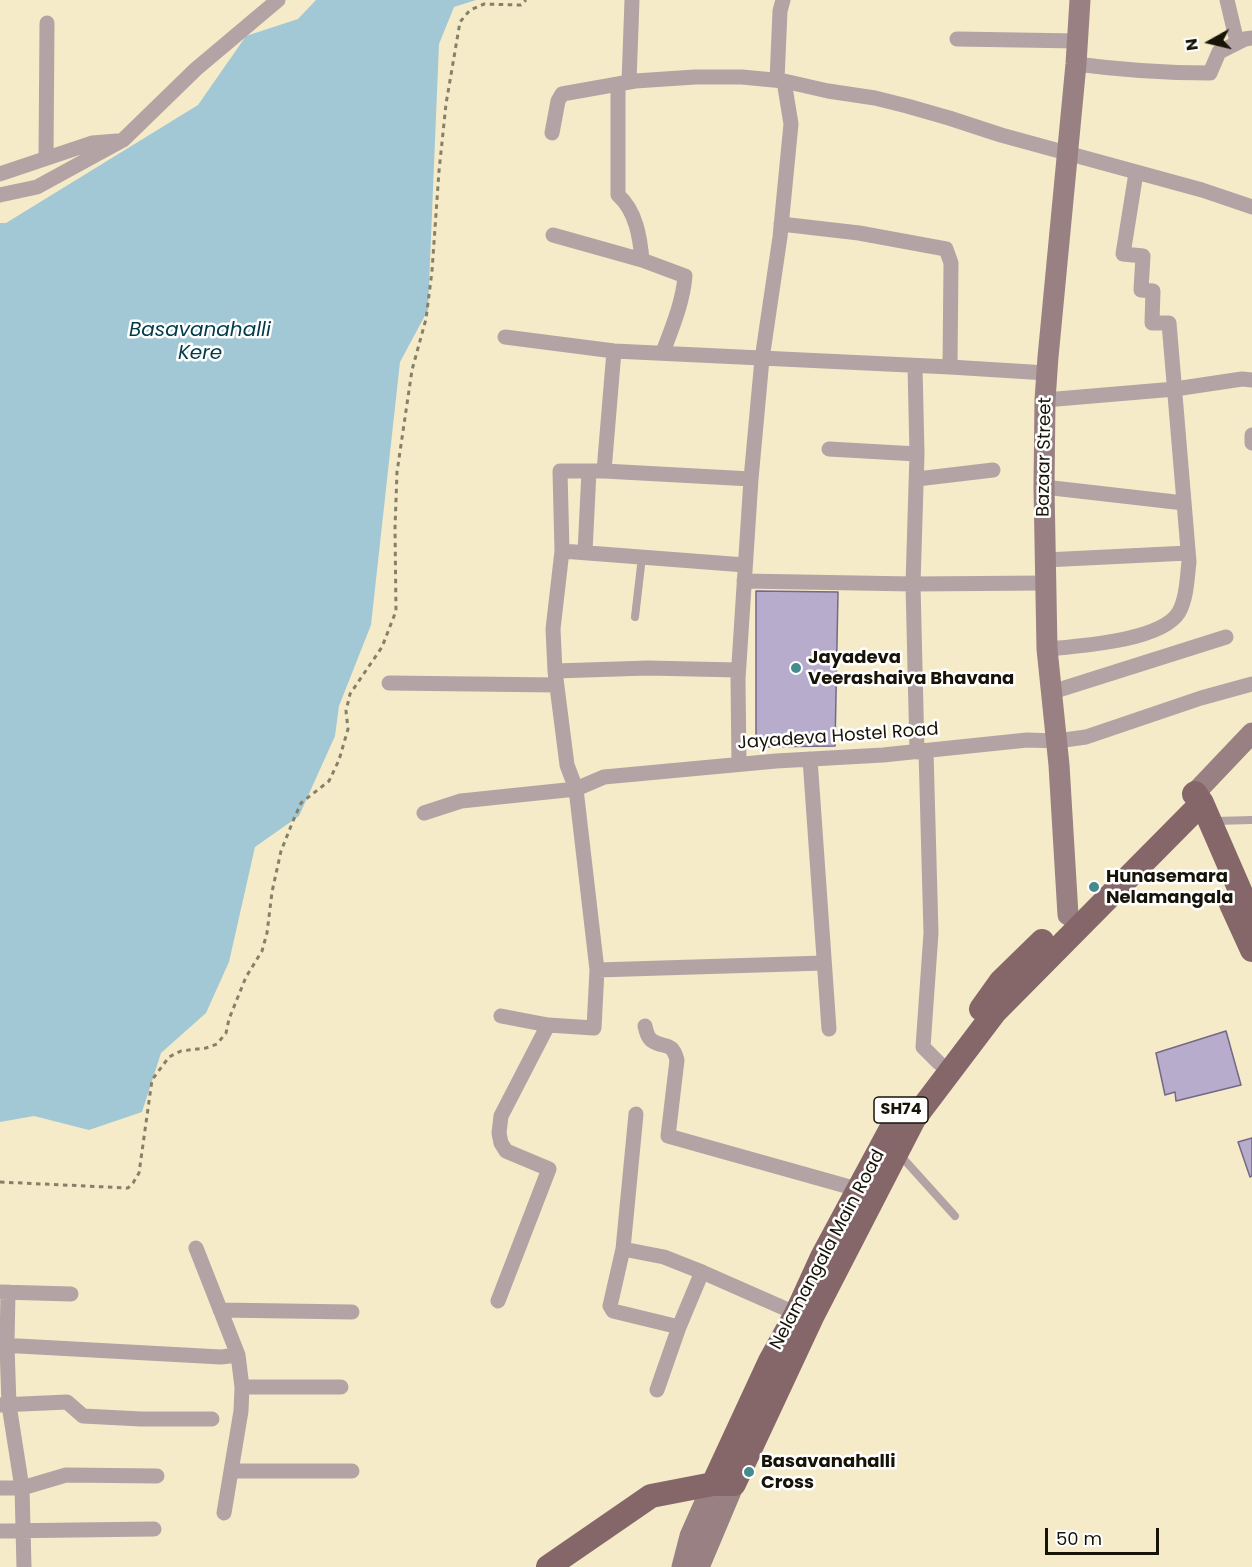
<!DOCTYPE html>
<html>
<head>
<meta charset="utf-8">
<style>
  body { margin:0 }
  #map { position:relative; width:1252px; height:1567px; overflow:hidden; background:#f5ebc8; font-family:Poppins,sans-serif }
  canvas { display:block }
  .north { position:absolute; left:1180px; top:12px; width:60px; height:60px; -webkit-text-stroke:4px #fff; paint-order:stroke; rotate:262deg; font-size:16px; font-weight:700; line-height:24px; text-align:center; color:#171407 }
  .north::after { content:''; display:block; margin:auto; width:21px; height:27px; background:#171407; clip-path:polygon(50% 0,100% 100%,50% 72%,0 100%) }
  .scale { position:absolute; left:1045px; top:1528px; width:114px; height:27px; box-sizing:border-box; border:3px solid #171407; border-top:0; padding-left:8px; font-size:18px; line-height:21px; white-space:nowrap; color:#171407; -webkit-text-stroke:4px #fff; paint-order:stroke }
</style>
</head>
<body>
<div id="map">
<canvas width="1252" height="1567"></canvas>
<div class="north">N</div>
<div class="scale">50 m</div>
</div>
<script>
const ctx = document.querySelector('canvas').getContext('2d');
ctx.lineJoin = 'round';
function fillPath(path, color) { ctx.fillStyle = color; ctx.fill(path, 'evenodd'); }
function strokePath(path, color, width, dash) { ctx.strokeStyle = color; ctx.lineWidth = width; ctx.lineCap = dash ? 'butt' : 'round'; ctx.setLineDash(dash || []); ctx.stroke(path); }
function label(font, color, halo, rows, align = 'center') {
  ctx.font = font + ' Poppins,sans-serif'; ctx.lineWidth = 5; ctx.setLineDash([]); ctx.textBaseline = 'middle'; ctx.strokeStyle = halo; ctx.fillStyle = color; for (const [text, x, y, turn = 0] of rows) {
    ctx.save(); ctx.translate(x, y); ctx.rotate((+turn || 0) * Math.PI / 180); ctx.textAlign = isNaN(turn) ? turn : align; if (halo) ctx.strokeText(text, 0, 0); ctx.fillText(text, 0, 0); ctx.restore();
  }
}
const water = new Path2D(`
  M316 0H476L454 7 439 44 428 310 400 362 371 625 339 706 335 736 299 816 255 847 229 962 206 1013 161 1053 142 1112 89 1130 34 1116 0 1122V223H6L198 105 246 36 298 19Z`);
const building = new Path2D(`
  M756 591 838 592 835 746 756 747Z
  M1226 1031 1241 1085 1176 1101 1175 1092 1165 1095 1156 1053Z
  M1252 1138V1176L1250 1177 1238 1142Z`);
const path = new Path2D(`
  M0 1182 128 1188 133 1183 139 1173 152 1080 169 1057 181 1051 206 1048 217 1044 226 1033 229 1019 246 977 262 951 267 933 272 892 281 851 293 821 301 803 329 781 339 760 348 729 346 711 350 694 382 647 396 611 395 528 397 472 412 370 426 319 432 271 439 171 446 104 460 22 470 10 484 4 521 5 526 0`);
const lane = new Path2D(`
  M635 617 642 557
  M1215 821 1252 820
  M900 1155 955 1216`);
const street = new Path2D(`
  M1227 0 1237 42
  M957 39 1078 41
  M1076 64C1121 70 1165 73 1210 73L1219 52 1245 39 1252 38
  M777 80 780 11 783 0
  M629 82 632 0
  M618 84V195C636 211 640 237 642 260L685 276C683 302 672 328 663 352
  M552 133 558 101 562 94 635 81 695 77H742L784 81 828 91 875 98 907 106 949 118 1001 135 1202 190 1252 207
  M46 158 47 23
  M0 174 92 143 117 141
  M0 195 37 187 123 140 196 69 278 0
  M553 235 642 260
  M505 337 614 351 950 367 951 263 946 249 859 233 781 224
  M915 366 917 454 913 584 917 752
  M950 367 1047 373
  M1045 400 1175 389 1242 379 1252 380
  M1252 435V443
  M829 449 917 454
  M604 471 614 351
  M917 479 993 470
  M1044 487 1184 503
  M562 551 745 565
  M585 552 589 471
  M1045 560 1188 553
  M744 581 913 584 1046 583
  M1047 649C1079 646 1162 641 1179 612 1187 597 1187 578 1189 562L1169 323H1152L1153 291 1141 290 1143 256 1123 254 1136 173
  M555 671 648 668 738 670
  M389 683 557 685
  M1052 692 1226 637
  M926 751 931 933 923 1047 939 1063
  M810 759 829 1029
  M739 764 738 679 751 479 762 359 780 237 791 124 784 81
  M424 813 461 801 576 789 604 777 776 761 883 755 1027 740 1057 741 1086 737 1201 698 1252 684
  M597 970 824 963
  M501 1016 548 1025 594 1028 597 970 576 789 567 765 555 671 553 629 562 551 560 471H604L751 479
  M645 1026C646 1031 648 1037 651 1040 663 1049 672 1040 677 1060L668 1136 864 1191
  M636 1114 623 1249 610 1306 613 1311 679 1327 702 1272
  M623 1249 664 1257 702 1272 802 1316
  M0 1292 71 1294
  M8 1292 7 1345 9 1405 22 1488 24 1567
  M498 1301 549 1169 506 1151 501 1143 499 1133 501 1116 548 1025
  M220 1310 352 1312
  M0 1345 221 1357 238 1355 196 1248
  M242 1387H341
  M657 1390 679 1327
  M0 1405 67 1402 83 1416 141 1419H212
  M231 1471H352
  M0 1488H22L66 1475 157 1476
  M224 1513 241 1411 242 1387 238 1355
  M0 1531 154 1529`);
const secondary = new Path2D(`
  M1195 793 1252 733
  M1068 915 1059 765 1047 649 1044 487 1045 400 1048 357 1076 64 1080 0
  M682 1567 690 1536 713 1484
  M699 1567 734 1484`);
const primary = new Path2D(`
  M1194 794 1195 793 1202 803 1252 918
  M1231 904 1252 950
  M981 1009 1001 981 1042 941
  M713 1484 770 1361 796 1314 822 1257 893 1125
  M548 1567 651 1496 713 1484H734L813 1315 914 1119 995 1012 1202 803`);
const markers = [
  [796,668,6,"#438b8f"],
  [1094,887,6,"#438b8f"],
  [749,1472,6,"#438b8f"]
];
const shields = [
  [901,1110,54]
];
const shieldNames = [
  ["SH74",901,1110]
];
const streetNames = [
  ["Bazaar Street",1045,457,-89],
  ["Jayadeva Hostel Road",838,737,-4],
  ["Nelamangala Main Road",828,1250,-62]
];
const poiNames = [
  ["Jayadeva",808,658],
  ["Veerashaiva Bhavana",808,679],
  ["Hunasemara",1106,877],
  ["Nelamangala",1106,898],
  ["Basavanahalli",761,1462],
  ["Cross",761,1483]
];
const waterNames = [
  ["Basavanahalli",200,331],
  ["Kere",200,354]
];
fillPath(water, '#a3c8d5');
fillPath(building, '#b7accc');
strokePath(building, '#736886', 1.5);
strokePath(path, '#868068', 3, [4.5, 4.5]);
strokePath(lane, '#b4a3a4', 8);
strokePath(street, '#b4a3a4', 15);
strokePath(secondary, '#998082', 21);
strokePath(primary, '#85676a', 24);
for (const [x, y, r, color] of markers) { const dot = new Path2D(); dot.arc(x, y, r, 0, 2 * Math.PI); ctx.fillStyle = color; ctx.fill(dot); strokePath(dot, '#fff', 2); }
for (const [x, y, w] of shields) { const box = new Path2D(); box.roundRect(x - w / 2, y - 13, w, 26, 4.5); ctx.fillStyle = '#fff'; ctx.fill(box); strokePath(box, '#171407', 1.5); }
label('bold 16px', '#171407', null, shieldNames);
label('18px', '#171407', '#fff', streetNames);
label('bold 18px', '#171407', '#fff', poiNames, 'left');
label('italic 20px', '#013b49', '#fff', waterNames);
</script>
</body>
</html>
